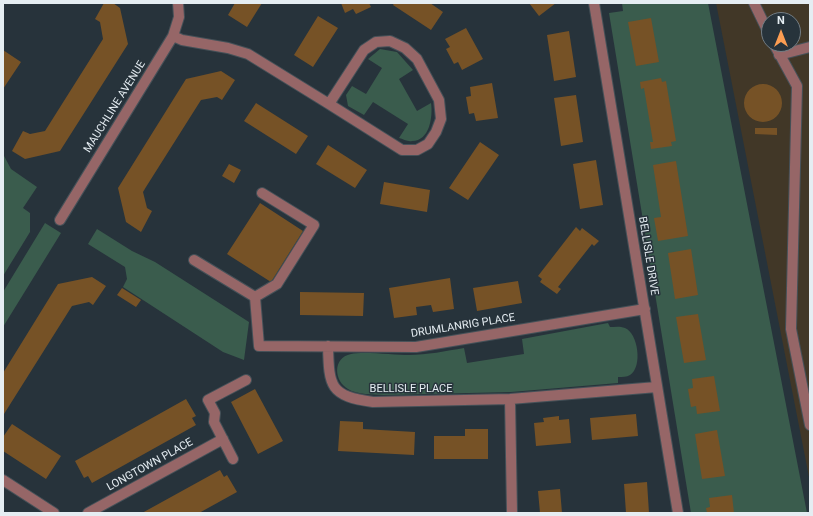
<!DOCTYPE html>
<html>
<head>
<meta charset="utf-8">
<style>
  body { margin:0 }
  #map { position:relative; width:813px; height:516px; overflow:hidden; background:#27333b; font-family:Roboto,sans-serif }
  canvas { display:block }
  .frame { position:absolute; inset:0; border:4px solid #e5edf2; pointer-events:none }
  .north { position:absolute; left:761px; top:12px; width:40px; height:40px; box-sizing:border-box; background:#27333b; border:1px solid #737d84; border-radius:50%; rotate:0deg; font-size:11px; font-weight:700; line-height:16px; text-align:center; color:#e5edf2 }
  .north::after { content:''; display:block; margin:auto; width:14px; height:18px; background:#fc9d52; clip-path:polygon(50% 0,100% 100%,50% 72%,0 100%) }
</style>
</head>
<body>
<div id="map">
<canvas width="813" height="516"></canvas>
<div class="frame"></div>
<div class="north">N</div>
</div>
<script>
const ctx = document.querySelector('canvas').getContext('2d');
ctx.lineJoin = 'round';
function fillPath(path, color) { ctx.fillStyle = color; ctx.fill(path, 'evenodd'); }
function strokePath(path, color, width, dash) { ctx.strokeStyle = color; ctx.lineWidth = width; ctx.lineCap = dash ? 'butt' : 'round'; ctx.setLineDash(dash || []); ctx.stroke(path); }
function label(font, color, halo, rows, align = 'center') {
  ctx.font = font + ' Roboto,sans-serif'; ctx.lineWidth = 3; ctx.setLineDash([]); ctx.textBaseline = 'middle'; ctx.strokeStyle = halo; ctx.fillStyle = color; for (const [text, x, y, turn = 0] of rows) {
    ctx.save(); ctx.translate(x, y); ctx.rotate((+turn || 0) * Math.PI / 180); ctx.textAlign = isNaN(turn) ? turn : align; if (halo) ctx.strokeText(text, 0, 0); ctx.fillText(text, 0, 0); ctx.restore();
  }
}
const industrial = new Path2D(`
  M716 3H810V482L731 79ZM769 20H793V44H769Z`);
const green = new Path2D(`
  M622 3H708L807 513H691L609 13 623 11Z
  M380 49 397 52 413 70 399 79 417 111 431 103C433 116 430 141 412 141 408 142 403 139 399 138L408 124 373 102 364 115 348 106 346 95 352 86 366 94 382 68 368 59Z
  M3 154 11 169 37 187 23 208 30 213V232L3 276Z
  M45 223 61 233 3 327V292Z
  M97 229 132 251 155 262 249 322 244 360 223 352 123 287 127 279 125 267 88 244Z
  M608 323 610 327C615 327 620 326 625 328 638 333 643 367 630 375 627 377 622 377 618 377V383L511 392 384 395C373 394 357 395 348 389 334 381 332 358 351 354 363 351 395 355 409 355 427 355 446 351 464 348L467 363 524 354 522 339Z`);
const building = new Path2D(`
  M104 3H113L120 8 128 44 60 151 25 159 12 151 23 131 30 134 45 131 103 39 100 22 95 19Z
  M235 3H262L247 27 228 15Z
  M341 3H369L371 7 356 14 353 9 345 13Z
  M394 3H430L443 12 431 30 393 5Z
  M529 3H556L539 16Z
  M318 16 338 28 313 67 294 55Z
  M651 18 659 62 636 66 628 22Z
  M466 28 483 59 462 70 458 62 454 64 446 49 450 47 445 39Z
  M569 31 576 77 554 81 547 35Z
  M3 50 21 62 3 89Z
  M221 71 235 80 222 100 217 97 201 100 146 187 143 192 147 208 152 211 141 232 126 222 118 188 186 79Z
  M661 78 662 82 666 81 676 141 671 142 672 146 651 149 650 142H653L644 88 641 89 640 82Z
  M492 83 498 118 476 121 474 113 469 114 466 97 471 96 470 87Z
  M744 103a19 19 0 1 1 38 0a19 19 0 1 1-38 0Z
  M576 95 583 142 561 146 554 98Z
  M256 103 308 136 296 154 244 121Z
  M755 128H777V135L755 134Z
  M480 142 499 155 468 200 449 188Z
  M328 145 367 170 355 188 316 164Z
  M596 160 603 205 580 209 573 164Z
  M676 161 688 236 658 241 654 218 661 217 653 165Z
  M229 164 241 170 234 183 222 176Z
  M384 182 430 190 427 212 380 204Z
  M260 203 303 231 271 282 227 254Z
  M576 227 580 231 582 228 599 241 594 246 592 244 558 287 561 289 557 294 540 282 542 279 538 276Z
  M691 249 698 295 675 299 668 253Z
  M92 277 106 286 93 305 89 302 72 306 4 414H3V373L58 284Z
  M450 278 454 309 433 312 431 305 416 307 417 315 394 318 389 288Z
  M518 281 522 303 477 311 473 288Z
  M122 288 141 300 136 307 117 295Z
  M300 292 364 293 363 316 300 315Z
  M698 314 706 360 684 363 676 317Z
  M714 376 720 411 697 414 696 406 691 407 688 389 693 388 692 379Z
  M255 389 283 441 258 454 231 402Z
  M186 399 196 416 192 418 196 425 92 483 88 476 84 478 75 461Z
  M636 414 638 436 592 440 590 418Z
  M559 416V420L569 419 571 443 536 446 534 423 544 422 543 418Z
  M340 421 363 422V429L415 432 414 455 338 451Z
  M12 424 61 456 46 479 3 451V437Z
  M465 429H488V459H434V436H465Z
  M717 430 725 476 702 479 695 434Z
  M220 470 224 477 227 475 237 492 199 513H142Z
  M647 482 649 513H626L624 484Z
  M560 489 562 513H540L538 491Z
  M732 495 734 513H707L706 508 710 507 709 498Z`);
const minor = new Path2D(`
  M594 3 678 513
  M754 3 769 34
  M173 36 182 40 228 48 248 54 329 104 364 50 376 42 390 41 405 48 417 59 439 100 441 119 436 132 428 144 417 150H402L329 104
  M774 44 797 86 791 329 810 425
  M779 55 810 47
  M60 220 173 36 179 17 178 3
  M194 260 255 297 259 346 416 347 645 309
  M255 297 277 284 314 225 262 193
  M328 346C329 387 330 396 373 402L510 399 657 387
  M510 399 512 513
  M233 459 214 422 215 413 208 400 246 380
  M3 480 54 513
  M88 513 223 439`);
const streetNames = [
  ["MAUCHLINE AVENUE",115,107,-58],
  ["BELLISLE DRIVE",648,256,81],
  ["DRUMLANRIG PLACE",463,326,-9],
  ["BELLISLE PLACE",411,389],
  ["LONGTOWN PLACE",150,465,-29]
];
fillPath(industrial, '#413727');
fillPath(green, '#3a5c4d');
fillPath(building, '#765226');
strokePath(minor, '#455158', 12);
strokePath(minor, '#966667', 10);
label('11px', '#e5edf2', '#27333b', streetNames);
</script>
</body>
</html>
